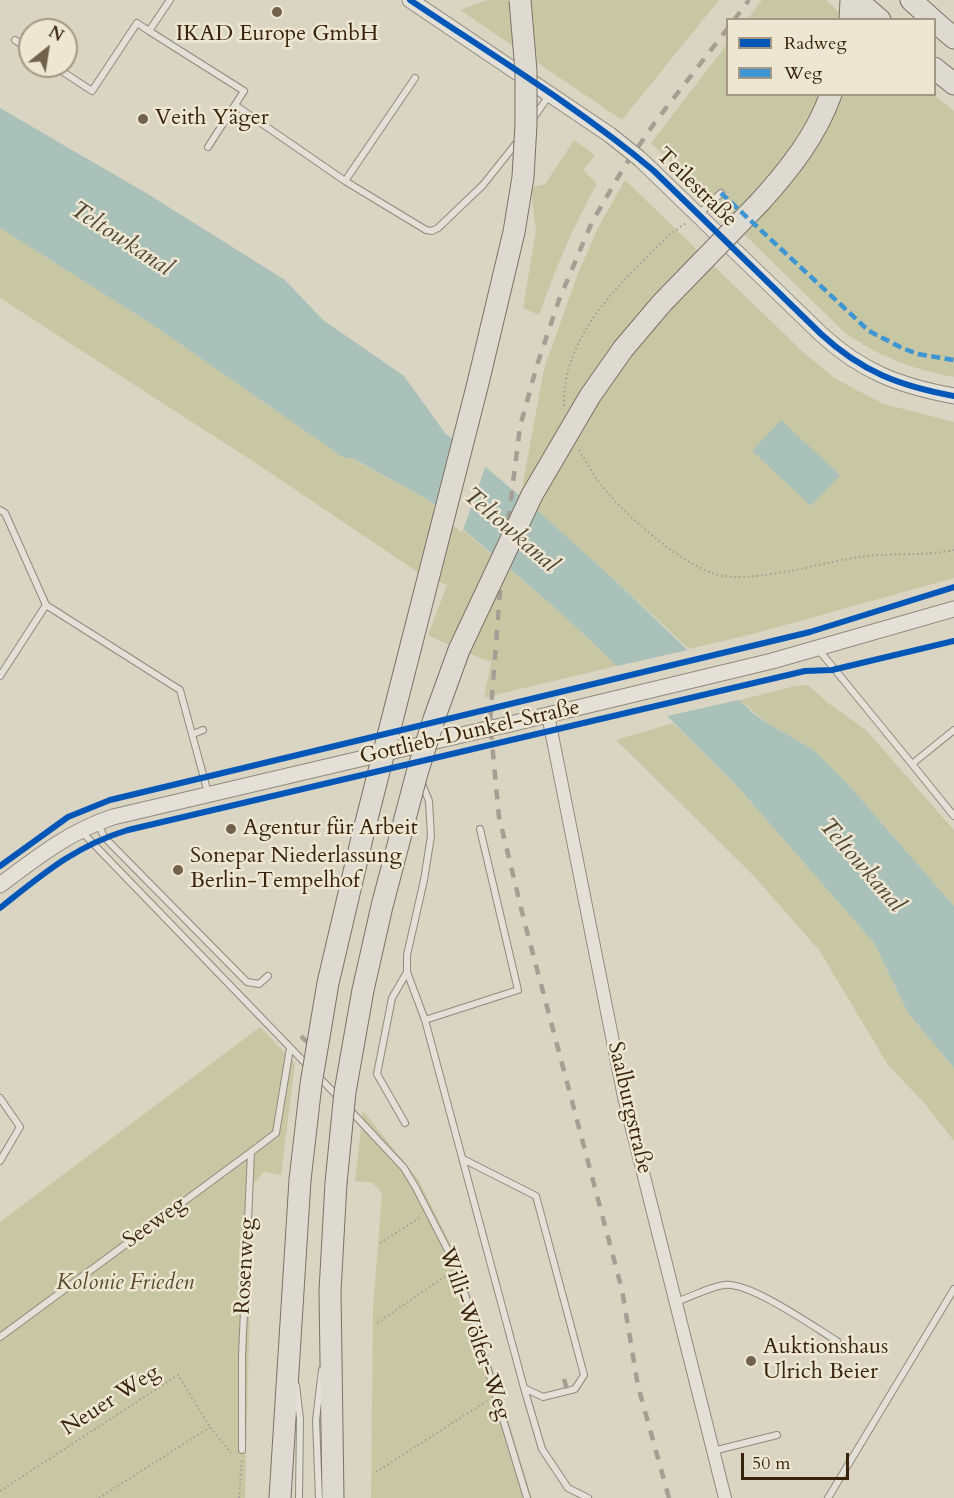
<!DOCTYPE html>
<html>
<head>
<meta charset="utf-8">
<style>
  body { margin:0 }
  #map { position:relative; width:954px; height:1498px; overflow:hidden; background:#dad4c3; font-family:Cardo,serif }
  canvas { display:block }
  .legend { position:absolute; left:726px; top:18px; width:210px; height:78px; box-sizing:border-box; background:#ede6d2; border:2px solid #a59882; margin:0; padding:8px 10px; list-style:none; font-size:18px; color:#3a230b }
  .legend li { display:flex; align-items:center; gap:12px; height:30px }
  .legend b { width:30px; border:2px solid #a59882 }
  .north { position:absolute; left:18px; top:18px; width:60px; height:60px; box-sizing:border-box; background:#ede6d2; border:2px solid #a59882; border-radius:50%; rotate:30deg; font-size:16px; font-weight:700; line-height:24px; text-align:center; color:#3a230b }
  .north::after { content:''; display:block; margin:auto; width:21px; height:27px; background:#72614b; clip-path:polygon(50% 0,100% 100%,50% 72%,0 100%) }
  .scale { position:absolute; left:741px; top:1453px; width:108px; height:27px; box-sizing:border-box; border:3px solid #3a230b; border-top:0; padding-left:8px; font-size:18px; line-height:21px; white-space:nowrap; color:#3a230b; -webkit-text-stroke:4px #ede6d2; paint-order:stroke }
</style>
</head>
<body>
<div id="map">
<canvas width="954" height="1498"></canvas>
<ul class="legend">
<li><b style="height:8px;background:#0057b8"></b>Radweg</li>
<li><b style="height:8px;background:#3e95d2"></b>Weg</li>
</ul>
<div class="north">N</div>
<div class="scale">50 m</div>
</div>
<script>
const ctx = document.querySelector('canvas').getContext('2d');
ctx.lineJoin = 'round';
function fillPath(path, color) { ctx.fillStyle = color; ctx.fill(path, 'evenodd'); }
function strokePath(path, color, width, dash) { ctx.strokeStyle = color; ctx.lineWidth = width; ctx.lineCap = dash ? 'butt' : 'round'; ctx.setLineDash(dash || []); ctx.stroke(path); }
function label(font, color, halo, rows, align = 'center') {
  ctx.font = font + ' Cardo,serif'; ctx.lineWidth = 5; ctx.setLineDash([]); ctx.textBaseline = 'middle'; ctx.strokeStyle = halo; ctx.fillStyle = color; for (const [text, x, y, turn = 0] of rows) {
    ctx.save(); ctx.translate(x, y); ctx.rotate((+turn || 0) * Math.PI / 180); ctx.textAlign = isNaN(turn) ? turn : align; if (halo) ctx.strokeText(text, 0, 0); ctx.fillText(text, 0, 0); ctx.restore();
  }
}
const green = new Path2D(`
  M487 0H719L622 120 460 10Z
  M762 0H826L847 19 747 20Z
  M727 44 728 94 934 95 954 111V377C911 369 880 357 844 332L651 143Z
  M574 140 595 155 583 170 597 184C572 228 556 268 539 315L523 308 536 230 531 191 532 187 545 184Z
  M625 180 804 353 836 379 884 404 954 422V578L753 634 689 649 618 583 519 495 522 488 544 369 578 273 598 228Z
  M0 228 153 325 344 458H351L425 498 561 613 617 666 482 698 484 697 491 662 459 650 428 635 447 585 419 573 257 464 0 298Z
  M808 685 828 703 866 730 954 830V906L846 782 814 750 767 723 740 700 795 686Z
  M673 723 737 786 874 943 908 1013 954 1068V1141L925 1104 888 1065 819 950 753 875 616 740Z
  M260 1027 295 1063 281 1175 264 1172 253 1184 245 1498H0V1222Z
  M363 1111 418 1179 461 1265 532 1498H371L373 1308 382 1194 373 1183 355 1181Z`);
const water = new Path2D(`
  M0 108 151 196 285 280 323 320 404 376 445 433 539 512 618 583 753 713 767 723 814 750 846 782 954 906V1068L908 1013 874 943 737 786 617 666 561 613 436 506 425 498 352 458H344L153 325 0 228Z
  M781 420 840 475 811 506 752 451Z`);
const pier = new Path2D(`
  M453 436 486 465 462 533 435 509Z
  M692 649 743 699 663 717 613 667Z`);
const path = new Path2D(`
  M564 406C562 349 602 301 641 263 655 248 669 234 686 223
  M579 450C586 462 593 474 601 485 624 514 687 571 724 576 768 581 824 561 868 556 897 553 925 556 954 550
  M380 1243 421 1217
  M377 1323 450 1273
  M376 1472 487 1401
  M0 1491 178 1375 210 1427 231 1453
  M99 1498 210 1427
  M239 1498 242 1459`);
const service = new Path2D(`
  M149 31 244 91 208 147
  M15 40 30 51
  M54 66 92 91 137 23 149 31 170 0
  M235 105 345 181 426 230 432 231 438 228 483 185 518 141
  M532 120 550 94
  M345 181 415 78
  M699 214 721 193
  M0 510 5 513 46 605 180 690 208 793
  M818 649 912 764
  M0 676 46 605
  M954 730 912 764 954 816
  M193 734 203 730
  M421 781 429 801 431 836 424 880 407 955V972L425 1020 524 1388 543 1397 575 1389 584 1375 536 1196 463 1159
  M98 823 104 837 247 982 259 984 268 976
  M80 830 309 1067
  M425 1020 518 990 480 829
  M318 1076 340 1099
  M0 1098 20 1127 0 1161
  M349 1109 404 1168 416 1188 457 1268 527 1498
  M405 1123 377 1074 392 998 407 972
  M676 1302C691 1297 709 1287 724 1285 749 1281 814 1327 837 1341
  M0 1337 251 1152
  M296 1385 300 1419 299 1498
  M524 1388 542 1449 568 1488 588 1498
  M242 1450V1356L251 1152 276 1133 290 1048
  M713 1451 777 1435
  M319 1498 316 1420 322 1370
  M828 1498 954 1289`);
const minor = new Path2D(`
  M548 715 624 1097 725 1498`);
const tertiary = new Path2D(`
  M410 0 610 135
  M640 159 821 334C862 372 900 386 954 396
  M506 725 772 661 954 609
  M0 885C36 858 70 831 113 817L483 730`);
const motorway = new Path2D(`
  M857 0 880 20
  M911 0 933 20
  M850 20 851 0
  M934 21 954 38
  M934 68 954 84
  M760 202C789 170 816 136 831 94
  M280 1498 300 1180
  M333 1498 330 1291 336 1183`);
const rail = new Path2D(`
  M734 20 749 0
  M301 1036 307 1042
  M564 1379 569 1398
  M669 1498 638 1386 622 1290 524 920 499 817 490 722 501 579 520 427 537 365 559 300 592 222 624 167 656 121 728 28`);
const tertiaryBridge = new Path2D(`
  M610 135 640 159
  M483 730 506 725`);
const motorwayBridge = new Path2D(`
  M300 1180 311 1084 328 983 363 834 478 383 514 232 523 177 526 124V71L520 0
  M336 1183 345 1092 363 990 382 906 417 773 434 719 459 650 532 495 590 396 623 349 662 303 760 202`);
const quiet = new Path2D(`
  M721 193 869 331 902 348 918 354 954 360`);
const cycleway = new Path2D(`
  M410 0C492 55 578 107 654 171L821 334C862 372 900 386 954 396
  M0 866 68 817 110 800 810 632 954 587
  M0 908C43 874 75 846 128 830L805 671 832 670 954 641`);
const markers = [
  [277,12,6,"#72614b"],
  [143,119,6,"#72614b"],
  [231,829,6,"#72614b"],
  [178,870,6,"#72614b"],
  [751,1361,6,"#72614b"]
];
const poiNames = [
  ["IKAD Europe GmbH",277,35,"center"],
  ["Veith Yäger",155,119],
  ["Agentur für Arbeit",243,829],
  ["Sonepar Niederlassung",190,857],
  ["Berlin-Tempelhof",190,882],
  ["Auktionshaus",763,1348],
  ["Ulrich Beier",763,1373]
];
const streetNames = [
  ["Teilestraße",696,188,44],
  ["Gottlieb-Dunkel-Straße",470,733,-13],
  ["Saalburgstraße",629,1108,77],
  ["Seeweg",155,1223,-36],
  ["Rosenweg",246,1266,-87],
  ["Willi-Wölfer-Weg",474,1334,71],
  ["Neuer Weg",111,1401,-33]
];
const parkNames = [
  ["Kolonie Frieden",125,1284]
];
const waterNames = [
  ["Teltowkanal",121,240,33],
  ["Teltowkanal",510,531,41],
  ["Teltowkanal",861,866,49]
];
fillPath(green, '#c8c7a4');
fillPath(water, '#aac1b9');
fillPath(pier, '#dad4c3');
strokePath(service, '#918a7e', 8);
strokePath(minor, '#918a7e', 14);
strokePath(tertiary, '#918a7e', 17);
strokePath(motorway, '#7a7366', 23);
strokePath(path, '#a49e95', 2, [1.5, 3]);
strokePath(service, '#e2e0d7', 6);
strokePath(minor, '#e2e0d7', 12);
strokePath(tertiary, '#e2e0d7', 15);
strokePath(motorway, '#dddad1', 21);
strokePath(rail, '#a49e95', 4.5, [10, 10]);
strokePath(tertiaryBridge, '#918a7e', 17, []);
strokePath(motorwayBridge, '#7a7366', 23, []);
strokePath(tertiaryBridge, '#e2e0d7', 15);
strokePath(motorwayBridge, '#dddad1', 21);
strokePath(quiet, '#3e95d2', 4.5, [9, 4.5]);
strokePath(cycleway, '#0057b8', 6);
for (const [x, y, r, color] of markers) { const dot = new Path2D(); dot.arc(x, y, r, 0, 2 * Math.PI); ctx.fillStyle = color; ctx.fill(dot); strokePath(dot, '#ede6d2', 2); }
label('22px', '#3a230b', '#ede6d2', poiNames, 'left');
label('22px', '#3a230b', '#ede6d2', streetNames);
label('italic 22px', '#5a4a2b', '#ede6d2', parkNames);
label('italic 24px', '#514836', '#ede6d2', waterNames);
</script>
</body>
</html>
